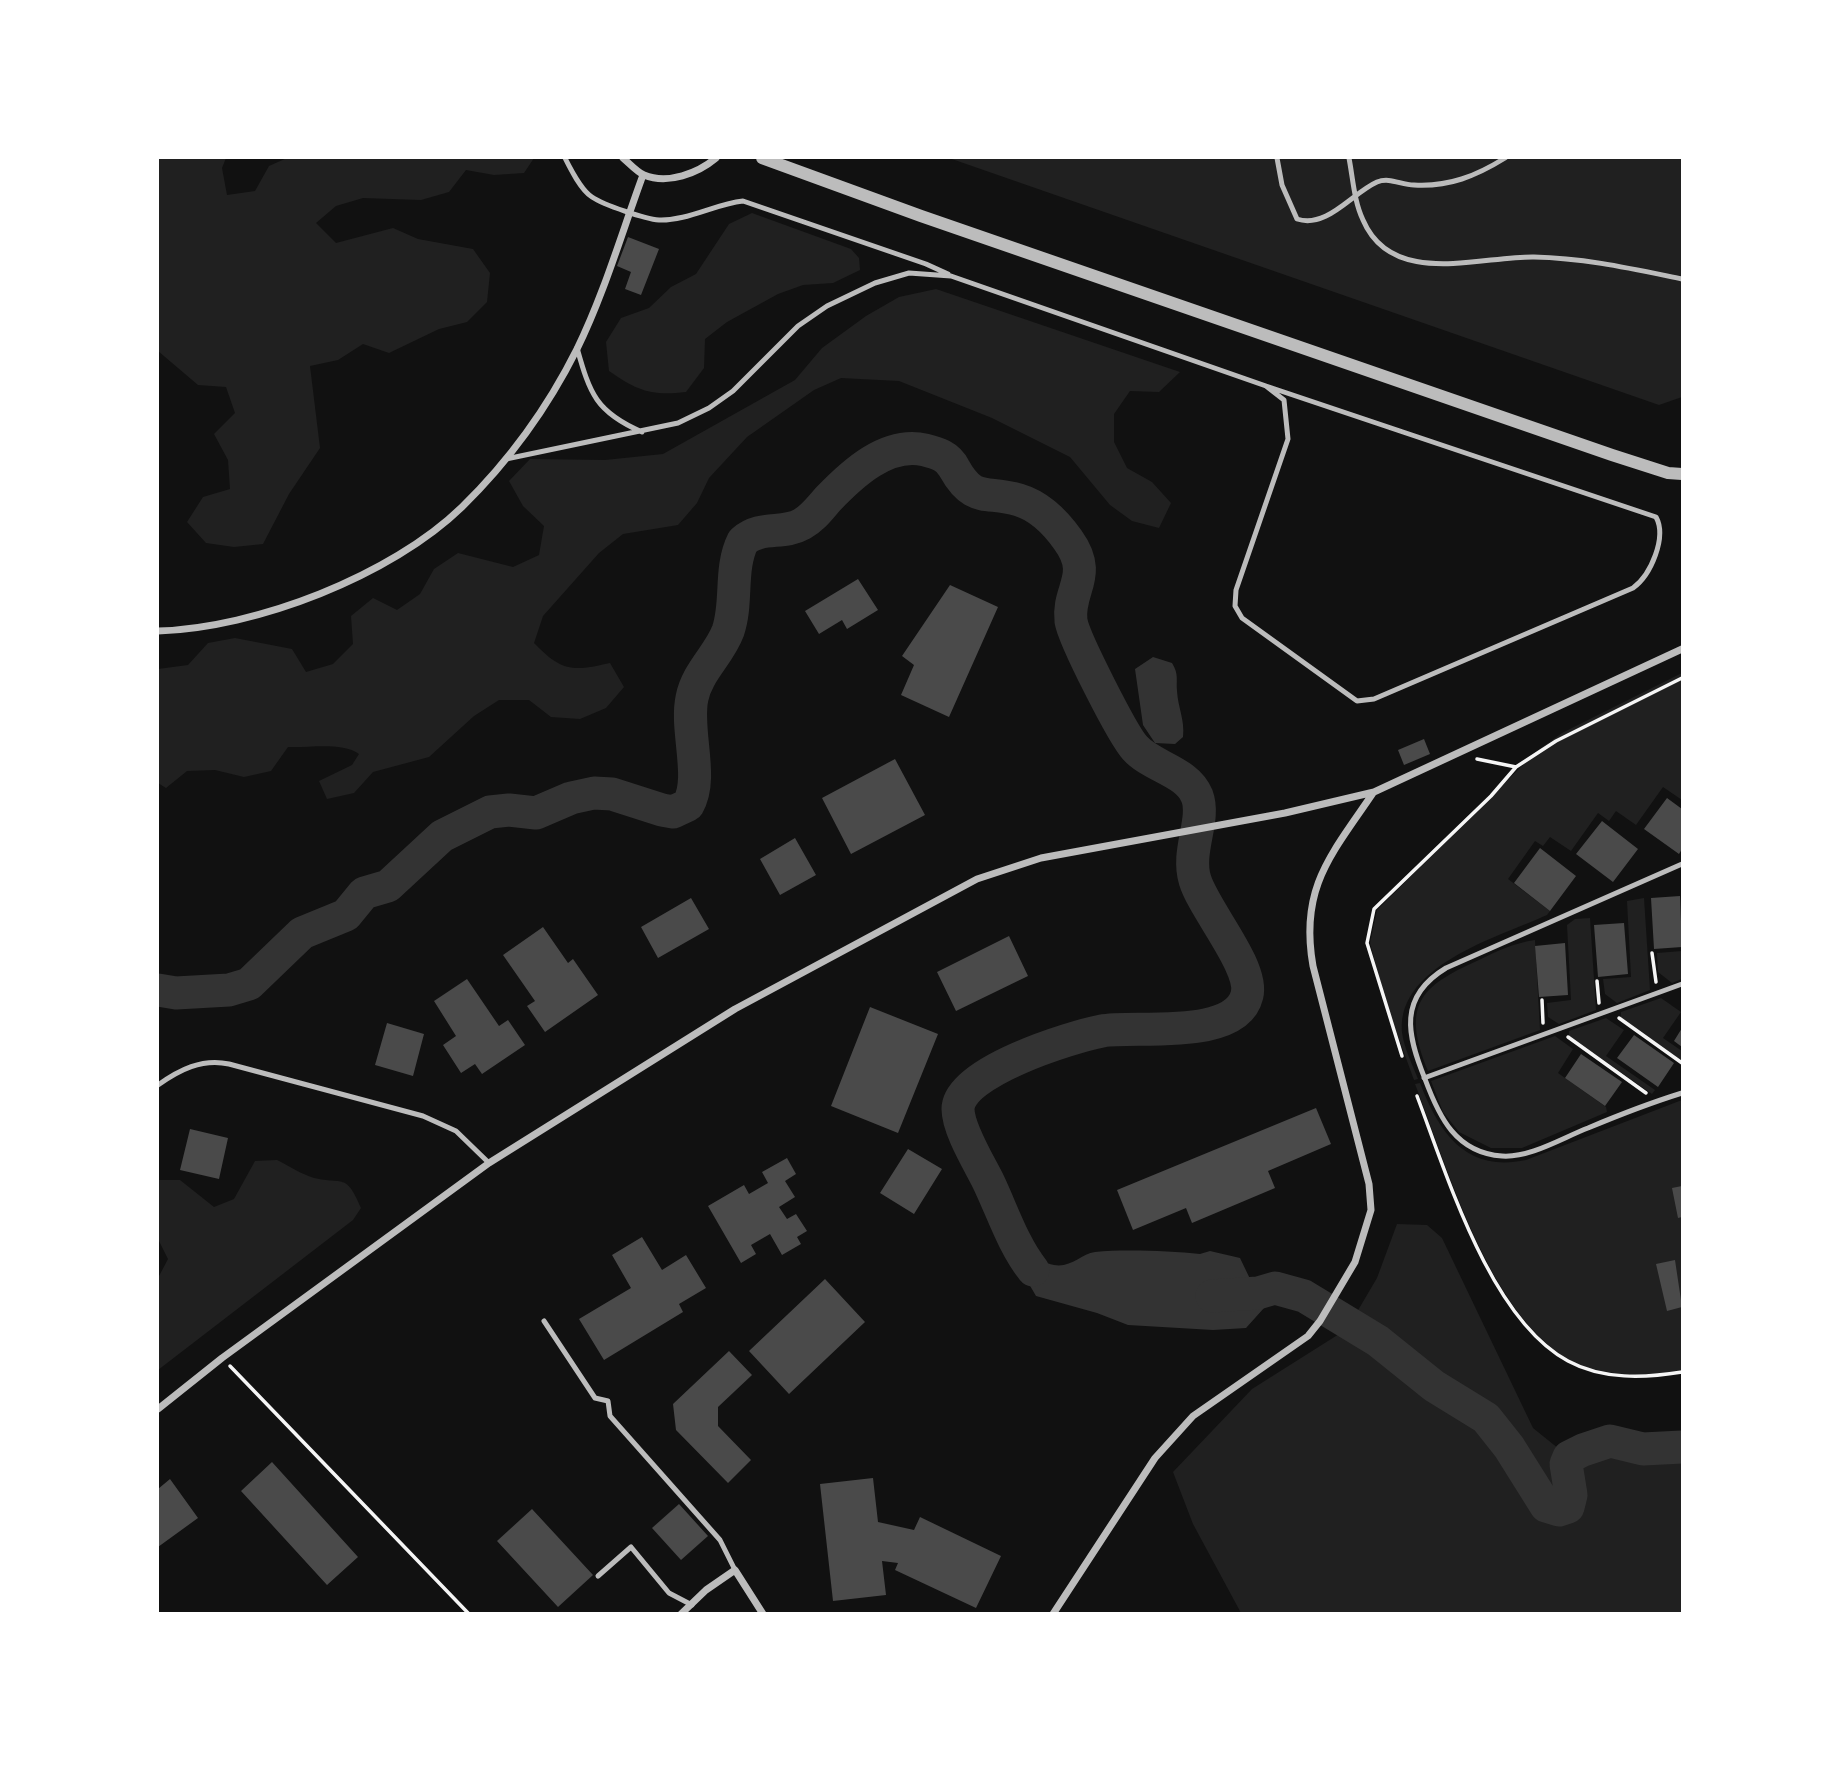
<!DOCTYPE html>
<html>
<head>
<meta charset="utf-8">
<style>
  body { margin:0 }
  #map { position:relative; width:1840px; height:1771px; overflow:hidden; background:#111; font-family:"Nunito Sans",sans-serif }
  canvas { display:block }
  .frame { position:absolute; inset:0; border:159px solid #fff; pointer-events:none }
</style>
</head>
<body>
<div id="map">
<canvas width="1840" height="1771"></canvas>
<div class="frame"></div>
</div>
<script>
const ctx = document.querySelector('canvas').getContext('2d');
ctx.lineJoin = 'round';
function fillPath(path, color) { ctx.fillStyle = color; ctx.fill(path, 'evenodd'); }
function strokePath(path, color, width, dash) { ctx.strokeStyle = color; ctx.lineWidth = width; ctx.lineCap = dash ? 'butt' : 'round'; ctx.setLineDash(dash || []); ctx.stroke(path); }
const green = new Path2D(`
  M158 158H226L222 168 227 195 255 191 269 166 287 158H534L524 173 494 175 466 170 449 192 421 200 363 198 336 206 316 223 336 243 393 228 418 239 473 249 490 273 487 302 467 322 439 329 389 353 363 344 338 360 310 366 320 448 289 494 263 544 234 547 206 543 187 522 203 497 230 489 228 460 214 434 235 413 226 387 198 385 158 351Z
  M949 158H1682V397L1659 405Z
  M752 213 851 249 859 258 860 270 833 283 803 285 778 294 727 322 705 339 704 368 686 392C651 396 638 391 609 371L606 342 621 318 649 308 671 287 696 274 729 224Z
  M936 289 1180 372 1159 392 1130 391 1114 414V442L1127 468 1152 482 1171 503 1159 528 1132 521 1110 505 1070 457 992 418 899 381 841 378 814 390 747 437 709 478 697 503 678 525 623 534 599 553 543 616 534 643C561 671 572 672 610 663L624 687 606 708 580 719 551 717 529 700H499L474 716 429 757 373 772 354 793 327 799 319 781 352 765 359 754C342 742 310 748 288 747L271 771 244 777 215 770 187 771 166 788 158 783V669L188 665 208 643 235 638 292 649 306 672 333 664 353 644 351 616 373 598 397 610 420 594 434 569 458 553 513 567 539 555 544 526 523 506 509 481 530 459 605 460 663 454 795 380 822 348 866 316 899 297Z
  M1682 673V800L1663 787 1636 825 1616 811 1609 821 1598 813 1571 851 1550 837 1543 846 1535 841 1508 879 1550 911 1547 915C1499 937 1390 967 1403 1038 1406 1052 1413 1066 1418 1079L1414 1080 1387 1006 1370 943 1377 910 1537 751 1562 733Z
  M1644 898 1650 990 1617 1003 1605 994 1603 979 1631 977 1627 901Z
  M1590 918 1596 1010 1559 1024 1548 1017 1547 1003 1571 1000 1567 925 1575 919Z
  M1535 940 1540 1030 1428 1071C1402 1006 1418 987 1479 960 1497 951 1514 943 1535 940Z
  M1682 951V979L1672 983 1658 972 1657 953Z
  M1661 998 1681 1012 1663 1038 1682 1051V1061L1621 1018V1012Z
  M1606 1018 1624 1030 1606 1056 1655 1090 1652 1094 1569 1036V1031Z
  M1555 1036 1573 1049 1558 1073 1606 1107 1607 1112 1522 1148H1491L1459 1132 1443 1112 1431 1081Z
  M1420 1083C1439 1132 1465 1173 1526 1160L1682 1100V1370C1645 1376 1603 1378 1568 1359 1489 1313 1447 1166 1415 1084Z
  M277 1160C289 1166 301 1174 314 1178 343 1185 346 1172 361 1208L353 1220 158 1370V1278L168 1259 158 1239V1180H180L214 1207 234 1199 255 1161Z
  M1397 1224 1427 1225 1442 1238 1533 1428 1569 1457 1596 1444 1610 1441 1643 1449 1682 1447V1613H1241L1193 1524 1173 1472 1252 1389 1347 1329 1377 1278Z`);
const water = new Path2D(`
  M1153 657 1172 663C1179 674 1176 680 1177 691 1178 708 1185 720 1183 737L1175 744 1155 743 1143 725 1135 669Z
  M1021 1230C1029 1244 1036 1262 1054 1265 1071 1268 1081 1254 1095 1252 1124 1249 1170 1251 1200 1254L1210 1251 1240 1258 1264 1308 1246 1328 1213 1330 1128 1325 1097 1313 1036 1296 1000 1234Z`);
const river = new Path2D(`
  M158 990 176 993 229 990 249 984 302 933 346 915 364 893 388 886 442 836 490 812 509 810 536 813 571 798 594 793 612 794 662 810 673 812 688 805C704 778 685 730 692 698 697 672 719 655 728 631 738 602 729 569 743 541 761 525 783 535 802 524 813 518 820 508 828 499 852 474 887 441 925 450 937 453 948 456 954 468 974 504 986 490 1019 500 1039 506 1056 523 1068 540 1094 576 1067 589 1071 621 1074 639 1123 735 1135 748 1152 767 1187 771 1197 796 1206 820 1186 851 1195 880 1204 910 1254 967 1247 995 1236 1041 1134 1025 1102 1031 1071 1037 958 1072 958 1109 958 1129 979 1163 988 1181 1002 1210 1013 1245 1033 1270
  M1212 1296 1258 1293 1275 1288 1304 1296 1378 1341 1434 1386 1486 1418 1509 1447 1546 1506 1559 1510 1568 1507 1571 1495 1566 1464 1569 1457 1583 1450 1610 1441 1643 1449 1682 1447`);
const building = new Path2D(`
  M628 237 659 249 641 295 625 289 631 272 617 266Z
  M858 579 878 610 847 629 842 620 819 634 805 611Z
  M950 585 998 607 949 717 901 695 914 665 902 656Z
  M1424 739 1430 754 1404 765 1398 750Z
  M895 759 925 815 851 854 822 798Z
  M1667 798 1682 809V849L1679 854 1644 829Z
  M1602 821 1638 849 1613 882 1576 854Z
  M795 838 816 875 780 895 760 859Z
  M1540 848 1576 876 1550 911 1514 883Z
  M1680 896 1682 947 1654 949 1651 898Z
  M691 898 709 929 658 958 641 927Z
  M1624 923 1628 974 1598 977 1594 925Z
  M543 927 568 963 573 959 598 995 545 1032 527 1006 535 1001 503 955Z
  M1009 936 1028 976 956 1011 937 972Z
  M1565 943 1568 995 1539 997 1535 946Z
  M467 979 499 1026 508 1020 525 1045 482 1074 475 1064 461 1073 443 1045 456 1036 434 1001Z
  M870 1007 938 1034 898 1133 831 1106Z
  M387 1023 424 1034 413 1076 375 1065Z
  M1682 1028V1047L1674 1041Z
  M1634 1035 1674 1063 1658 1087 1617 1058Z
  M1581 1054 1622 1082 1605 1106 1565 1078Z
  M1316 1108 1331 1144 1268 1171 1275 1188 1192 1223 1186 1208 1133 1230 1117 1190Z
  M190 1129 228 1138 219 1179 180 1170Z
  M908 1149 942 1169 914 1214 880 1193Z
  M787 1158 796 1174 785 1181 795 1197 779 1207 787 1219 796 1214 807 1231 797 1237 801 1244 782 1255 770 1234 751 1245 756 1254 741 1263 708 1206 744 1185 749 1194 768 1183 762 1172Z
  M1682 1186V1217L1678 1218 1672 1188Z
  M642 1237 662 1270 686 1255 706 1288 679 1304 683 1312 604 1360 579 1319 631 1288 612 1255Z
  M1675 1260 1682 1307 1667 1311 1656 1264Z
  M825 1279 865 1322 789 1394 749 1351Z
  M729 1351 752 1375 718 1407V1426L751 1460 728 1483 676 1430 673 1404Z
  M272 1462 358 1557 327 1585 241 1491Z
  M873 1478 878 1522 914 1530 920 1517 1001 1556 976 1608 895 1570 898 1563 882 1561 886 1595 833 1601 820 1484Z
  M170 1479 198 1518 158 1547V1489Z
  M679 1504 708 1536 681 1560 652 1528Z
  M532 1509 593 1575 558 1607 497 1541Z`);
const path = new Path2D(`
  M1477 759 1516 767 1556 741 1682 678
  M1652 953 1656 982
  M1597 981 1599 1003
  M1542 1000 1543 1023
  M1619 1018 1682 1063
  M1568 1037 1646 1093
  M1402 1056 1367 943 1374 909 1491 796 1516 767
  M1417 1096C1447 1175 1490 1319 1568 1361 1603 1380 1645 1378 1682 1372
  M230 1366 469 1614`);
const service = new Path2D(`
  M565 158C571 170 581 190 592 197 604 205 645 219 659 220 687 221 715 204 743 201L926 264 948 274
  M1277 158 1282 185 1297 219C1327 229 1352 193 1377 182 1390 177 1401 185 1414 185 1449 187 1476 176 1505 158
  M1349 158C1353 179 1354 201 1363 220 1392 288 1480 256 1534 257 1585 258 1633 269 1682 279
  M577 348C590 394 596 412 642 432
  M506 459 678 423 709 408 733 391 798 326 827 306 875 283 909 273 951 276 1266 386 1284 400 1288 439 1236 590 1235 606 1242 618 1357 701 1374 699 1633 588C1651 575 1667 537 1656 517L1266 386
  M1682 864 1446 968C1398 997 1407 1035 1425 1079 1439 1117 1456 1153 1502 1156 1530 1158 1562 1138 1588 1128 1619 1115 1650 1103 1682 1093
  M1424 1078 1682 984
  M158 1085C179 1070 202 1058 229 1064L423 1116 456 1131 489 1163
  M544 1321 595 1398 608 1401 610 1416 720 1540 735 1570
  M598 1576 631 1547 669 1593 692 1605`);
const minor = new Path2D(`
  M623 158C629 163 637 172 644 175 668 185 698 173 716 158
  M158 631C256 628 391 576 462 507 508 462 548 407 577 349 604 294 622 232 643 175
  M158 1409 222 1358 489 1163 735 1009 977 879 1041 858 1285 813 1374 792 1682 649
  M681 1614 706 1590 735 1570 763 1614
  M1053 1614 1155 1458 1193 1416 1308 1336 1320 1321 1355 1262 1371 1210 1369 1184 1313 966C1299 887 1332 854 1373 793`);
const tertiary = new Path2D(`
  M762 158 921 216 1612 455 1668 473 1682 474`);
fillPath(green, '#202020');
fillPath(water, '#333');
strokePath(river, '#333', 33);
fillPath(building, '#4a4a4a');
strokePath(path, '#f5f5f5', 3.5);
strokePath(service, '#bcbcbc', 5);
strokePath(minor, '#bcbcbc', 7);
strokePath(tertiary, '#bcbcbc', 12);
</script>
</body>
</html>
